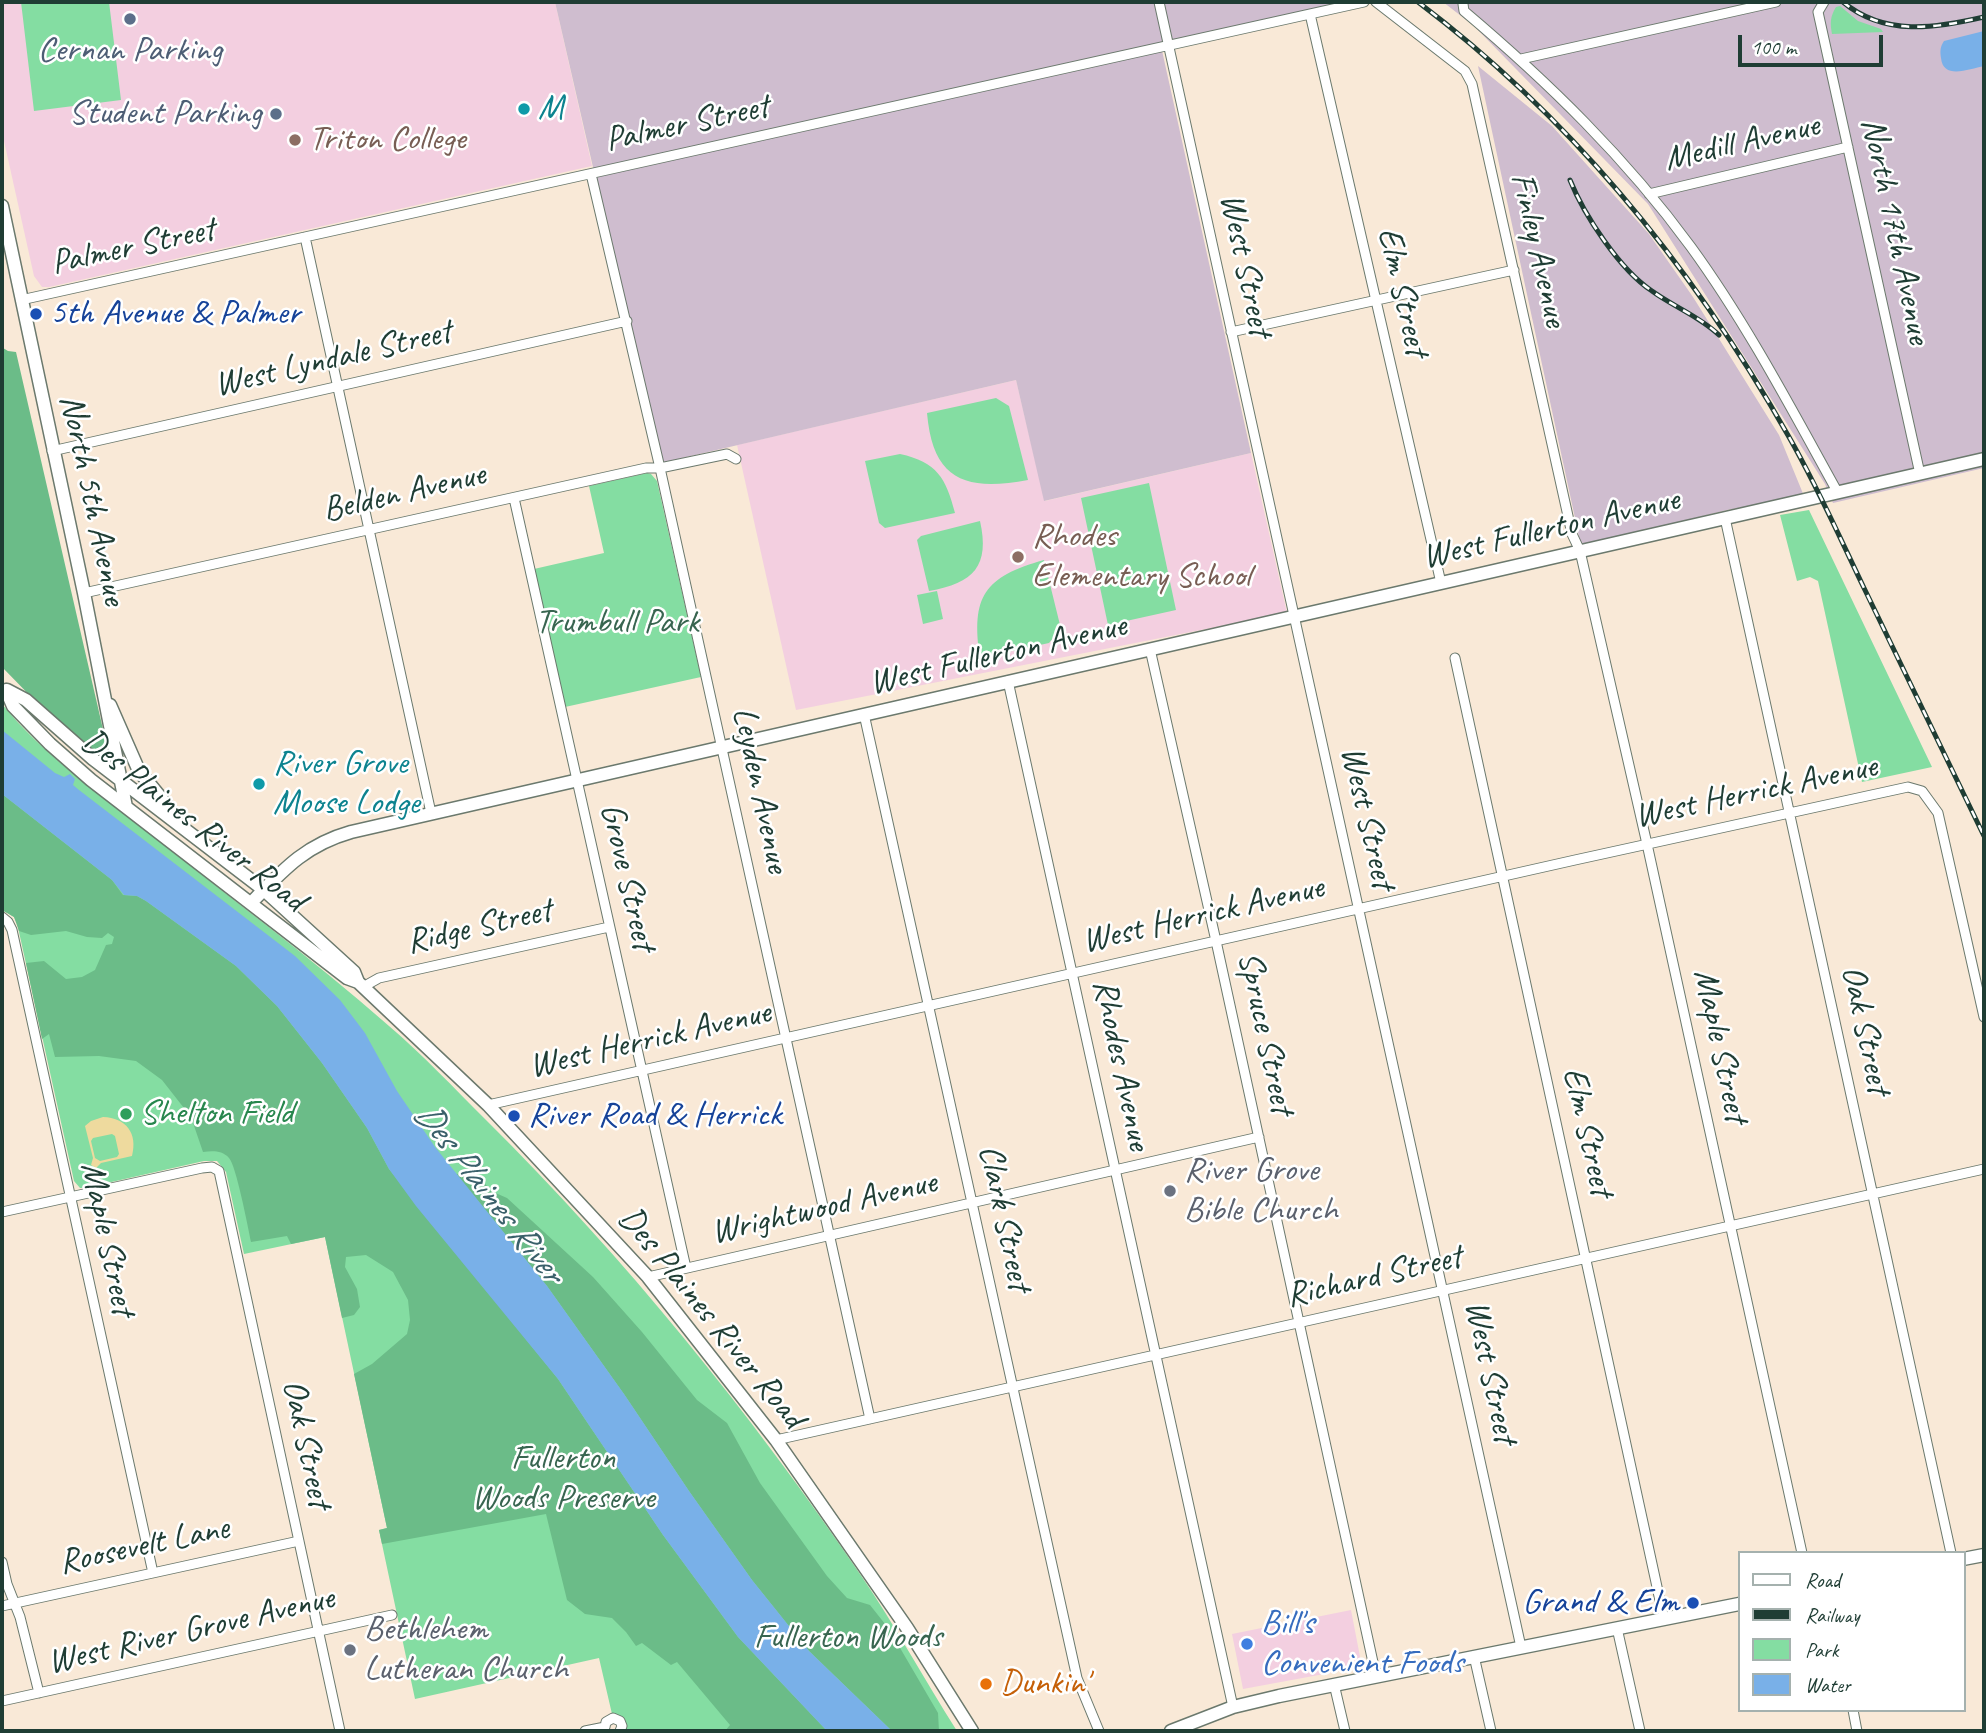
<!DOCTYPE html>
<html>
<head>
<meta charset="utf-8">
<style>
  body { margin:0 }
  #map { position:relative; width:1986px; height:1733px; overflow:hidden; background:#f9e9d7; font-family:Caveat,sans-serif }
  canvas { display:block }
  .frame { position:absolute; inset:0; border:4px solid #1f3d34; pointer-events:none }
  .legend { position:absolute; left:1738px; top:1551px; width:228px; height:161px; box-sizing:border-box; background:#fff; border:2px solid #a5b1ae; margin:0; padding:9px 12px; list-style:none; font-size:21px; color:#1f3d34 }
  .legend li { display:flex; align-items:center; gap:14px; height:35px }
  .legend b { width:35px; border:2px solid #a5b1ae }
  .scale { position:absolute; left:1738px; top:35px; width:145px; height:32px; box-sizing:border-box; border:4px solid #1f3d34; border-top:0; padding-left:9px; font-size:21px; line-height:24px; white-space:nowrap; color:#1f3d34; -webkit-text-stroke:5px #fff; paint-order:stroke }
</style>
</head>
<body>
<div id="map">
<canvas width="1986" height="1733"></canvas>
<div class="frame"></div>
<ul class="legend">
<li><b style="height:9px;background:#fff"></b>Road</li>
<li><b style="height:9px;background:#1f3d34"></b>Railway</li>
<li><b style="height:19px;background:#84dda2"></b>Park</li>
<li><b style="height:19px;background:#79b0e8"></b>Water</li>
</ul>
<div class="scale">100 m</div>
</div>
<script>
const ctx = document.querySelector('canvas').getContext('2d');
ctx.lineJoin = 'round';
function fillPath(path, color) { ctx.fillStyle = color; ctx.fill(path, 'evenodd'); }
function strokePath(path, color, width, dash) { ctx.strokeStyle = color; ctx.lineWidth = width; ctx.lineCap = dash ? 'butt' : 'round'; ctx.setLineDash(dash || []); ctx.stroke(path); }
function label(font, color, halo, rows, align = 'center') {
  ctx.font = font + ' Caveat,sans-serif'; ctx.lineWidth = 5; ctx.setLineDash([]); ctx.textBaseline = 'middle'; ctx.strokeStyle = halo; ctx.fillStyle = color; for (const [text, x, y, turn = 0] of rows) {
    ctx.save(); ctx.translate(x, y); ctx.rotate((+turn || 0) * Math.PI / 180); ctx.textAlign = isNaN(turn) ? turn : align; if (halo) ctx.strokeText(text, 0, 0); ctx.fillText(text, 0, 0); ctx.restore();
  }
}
const built = new Path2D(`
  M2 2H555L592 166 49 287H42L34 276 2 132Z
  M1016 380 1045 501 1251 453 1287 613 796 710 737 445Z
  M1351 1610 1362 1667 1243 1689 1232 1634Z`);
const industrial = new Path2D(`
  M555 2H1355L1161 46 1251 453 1044 501 1016 380 661 463Z
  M1443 2H1984V468L1833 503 1825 484 1648 204 1474 26Z
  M1478 66 1552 126 1649 234 1693 297 1779 435 1804 496 1727 510 1581 546Z`);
const green = new Path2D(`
  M21 2H109L121 100 34 111Z
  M1840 6 1858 21 1881 29 1883 32 1832 34C1830 23 1830 17 1836 7Z
  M996 398 1009 406 1028 480C967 491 933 482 927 413Z
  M900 454C937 462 946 478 955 513L885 528 879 523 865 461Z
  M647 473 651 474 657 481 701 677 565 707 534 569 604 553 589 486Z
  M1149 483 1176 610 1108 625 1081 498Z
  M1809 510 1932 767 1862 782 1818 581 1810 577 1797 581 1780 515Z
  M980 521C990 566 974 583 929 591L917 540 921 536Z
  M1044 560 1061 629 1049 643 980 658C971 596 984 577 1044 560Z
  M937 591 943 619 923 624 917 595Z
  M2 704C42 753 95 791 145 830 226 895 311 957 389 1026 423 1055 454 1088 486 1120 625 1258 750 1412 860 1574 895 1625 924 1679 957 1731H625L626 1722 623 1718 612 1714 599 1658 415 1699 379 1530 387 1528 325 1237 244 1254 226 1172 217 1161H204L85 1188H80L74 1181 17 923 14 917 2 910Z`);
const forest = new Path2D(`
  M2 320 3 348 8 351 16 352 108 751 99 757 43 709 2 667Z
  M2 794 112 880 123 895 137 896 146 901 236 966 277 1006 322 1063 367 1128 389 1169 558 1379 663 1535 738 1637 827 1731H725L730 1725 677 1662 671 1665 642 1643 636 1646 626 1632 612 1618 585 1614 567 1600 546 1514 382 1544 379 1530 387 1528 354 1374 372 1364 407 1334 410 1320 408 1300 393 1272 366 1255 346 1257 345 1267 357 1289 360 1307 354 1315 342 1318 325 1237 291 1244 287 1236 251 1242C248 1227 236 1165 229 1158 222 1150 212 1151 203 1152L191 1117 162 1080 136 1061 99 1056 55 1057 49 1034 42 1039 26 963 44 961 66 979 82 977 95 970 106 945 112 944 114 937 108 933 102 938 87 937 66 931 31 935 19 931 14 917 2 910Z
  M456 1174 469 1175 482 1180 491 1191 507 1198 593 1277 642 1332 697 1400 727 1423 760 1483 827 1576 847 1598 870 1605 889 1629 938 1713 939 1731H892L809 1651 752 1580 689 1491 624 1394 547 1286Z`);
const sand = new Path2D(`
  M103 1117C126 1118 138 1133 132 1156L101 1163 96 1168 91 1165 93 1158 85 1126 91 1121ZM112 1134 115 1136 119 1154 117 1157 100 1161 95 1158 91 1141 93 1138Z`);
const water = new Path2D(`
  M1984 31V66C1969 69 1943 80 1941 58 1940 51 1940 47 1944 41Z
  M2 730 55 773 64 777 70 774 75 779 73 785 79 790 295 956 340 1000 365 1033 397 1091 435 1147 547 1286 624 1394 689 1491 752 1580 809 1651 892 1731H827L738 1637 663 1535 558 1379 416 1206 389 1169 367 1128 322 1063 277 1006 236 966 146 901 137 896 124 895 112 880 2 794Z`);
const street = new Path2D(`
  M1159 2C1276 551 1403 1098 1521 1647
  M1376 2 1465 71 1472 84 1572 534 1580 551 1647 844 1802 1553
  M1824 2 1818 12 1920 474
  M1463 4 1464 11C1548 82 1626 158 1691 247 1747 324 1792 410 1838 493
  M1310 14 1441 583
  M1521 59 1776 2
  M591 174 660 468 870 1419
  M1649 194 1848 147
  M305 237 431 813
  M21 300 1364 2
  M1231 332 1514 270
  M52 451 627 321
  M514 498 686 1268
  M1725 518 1951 1553
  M84 593 646 468H660L727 454 736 459
  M1150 649 1216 941 1376 1676
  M1455 658 1664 1619
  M1008 681 1233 1707
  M864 714 1077 1678 1099 1731
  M2 917 8 922 12 930 153 1573
  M363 987 379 978 609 927
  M488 1105 1575 860 1908 787 1922 791 1938 813 1984 1017
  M2 1212 202 1168 212 1167 219 1171 340 1731
  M648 1277 1259 1137
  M776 1440 1984 1169
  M2 1562 7 1584 20 1617 39 1693
  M2 1606 299 1541
  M1617 1628 1640 1731
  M1474 1656 1491 1731
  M1334 1684 1345 1731
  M2 1701 392 1615
  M1853 1710 1857 1731
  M585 1731 605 1727 606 1722 613 1718 620 1721 622 1726 620 1731`);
const secondary = new Path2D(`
  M2 206 84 593 126 807
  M6 690 13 706 50 744 91 780 347 978 358 982
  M7 690 26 700 93 759 264 890 354 972 358 982 488 1105 648 1277 776 1440 907 1628 972 1731
  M110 705 139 771 175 815
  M251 903C283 870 305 845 351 832L1984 459
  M1963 1559 1984 1555
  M1171 1731 1233 1707 1279 1696 1739 1604`);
const rail = new Path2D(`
  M1418 2C1573 119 1694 269 1789 437 1817 486 1840 538 1864 588 1904 671 1944 753 1984 836
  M1843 2C1885 37 1936 28 1984 17
  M1570 180C1584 215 1620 270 1652 291 1674 307 1699 316 1719 335`);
const markers = [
  [130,19,7,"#5c6f8a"],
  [524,109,7,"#0f9aa8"],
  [276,114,7,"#5c6f8a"],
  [295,140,7,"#8d6e63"],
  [36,314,7,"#1a4fb4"],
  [1018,557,7,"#8d6e63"],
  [259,784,7,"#0f9aa8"],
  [126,1114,7,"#2e9e5b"],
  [514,1116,7,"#1a4fb4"],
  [1170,1191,7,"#6b7280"],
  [1693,1603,7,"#1a4fb4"],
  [1247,1644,7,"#3f7fe0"],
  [350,1650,7,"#6b7280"],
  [986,1684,7,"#e8710a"]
];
const serviceNames = [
  ["Cernan Parking",130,51],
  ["Student Parking",262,114,"right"]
];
const cultureNames = [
  ["M",538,109],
  ["River Grove",273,764],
  ["Moose Lodge",273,804]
];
const streetNames = [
  ["Palmer Street",687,124,-12],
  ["Medill Avenue",1742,143,-13],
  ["North 17th Avenue",1895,231,78],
  ["Palmer Street",133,247,-12],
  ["Finley Avenue",1538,250,77],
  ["West Street",1245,265,78],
  ["Elm Street",1402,292,77],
  ["West Lyndale Street",333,359,-13],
  ["Belden Avenue",404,493,-13],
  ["North 5th Avenue",92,500,78],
  ["West Fullerton Avenue",1551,529,-13],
  ["West Fullerton Avenue",998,655,-13],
  ["Leyden Avenue",760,790,78],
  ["West Herrick Avenue",1756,792,-12],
  ["West Street",1367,818,77],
  ["Des Plaines River Road",193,821,38],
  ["Grove Street",627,877,77],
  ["West Herrick Avenue",1203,915,-13],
  ["Ridge Street",479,927,-13],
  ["Oak Street",1865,1030,78],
  ["Spruce Street",1265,1033,78],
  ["West Herrick Avenue",650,1040,-13],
  ["Maple Street",1720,1046,78],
  ["Rhodes Avenue",1121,1065,78],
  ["Elm Street",1587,1132,77],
  ["Wrightwood Avenue",824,1208,-13],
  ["Clark Street",1004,1218,78],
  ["Maple Street",107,1239,78],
  ["Richard Street",1374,1277,-13],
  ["Des Plaines River Road",711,1318,51],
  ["West Street",1490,1372,78],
  ["Oak Street",306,1444,78],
  ["Roosevelt Lane",144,1546,-12],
  ["West River Grove Avenue",191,1631,-13]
];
const educationNames = [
  ["Triton College",309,140],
  ["Rhodes",1032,537],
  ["Elementary School",1032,577]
];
const transitNames = [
  ["5th Avenue & Palmer",50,314],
  ["River Road & Herrick",528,1116],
  ["Grand & Elm",1679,1603,"right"]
];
const parkNames = [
  ["Trumbull Park",617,623],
  ["Fullerton",563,1459],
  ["Woods Preserve",563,1499],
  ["Fullerton Woods",848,1638]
];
const leisureNames = [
  ["Shelton Field",140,1114]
];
const worshipNames = [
  ["River Grove",1184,1171],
  ["Bible Church",1184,1211],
  ["Bethlehem",364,1630],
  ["Lutheran Church",364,1670]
];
const shopNames = [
  ["Bill's",1261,1624],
  ["Convenient Foods",1261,1664]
];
const foodNames = [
  ["Dunkin'",1000,1684]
];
const waterNames = [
  ["Des Plaines River",488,1193,52]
];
fillPath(built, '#f3cfe0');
fillPath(industrial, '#cfbdcf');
fillPath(green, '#84dda2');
fillPath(forest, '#6bbc88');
fillPath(sand, '#eeda9e');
fillPath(water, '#79b0e8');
strokePath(street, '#6b796d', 11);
strokePath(secondary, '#6b796d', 15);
strokePath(street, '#fff', 9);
strokePath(secondary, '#fff', 12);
strokePath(rail, '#1f3d34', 5);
strokePath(rail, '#fff', 2.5, [8]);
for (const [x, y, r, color] of markers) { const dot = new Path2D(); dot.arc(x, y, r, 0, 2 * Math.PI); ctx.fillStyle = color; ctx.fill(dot); strokePath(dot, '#fff', 2.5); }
label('35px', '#4e5e75', '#fff', serviceNames);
label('35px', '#0d838f', '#fff', cultureNames, 'left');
label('35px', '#1f3d34', '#fff', streetNames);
label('35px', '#785e54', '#fff', educationNames, 'left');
label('35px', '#164399', '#fff', transitNames, 'left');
label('35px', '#386550', '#fff', parkNames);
label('35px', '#27864d', '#fff', leisureNames, 'left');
label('35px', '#5b616d', '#fff', worshipNames, 'left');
label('35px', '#366cbe', '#fff', shopNames, 'left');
label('35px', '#c56008', '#fff', foodNames, 'left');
label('italic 37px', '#3a606a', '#fff', waterNames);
</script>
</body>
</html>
